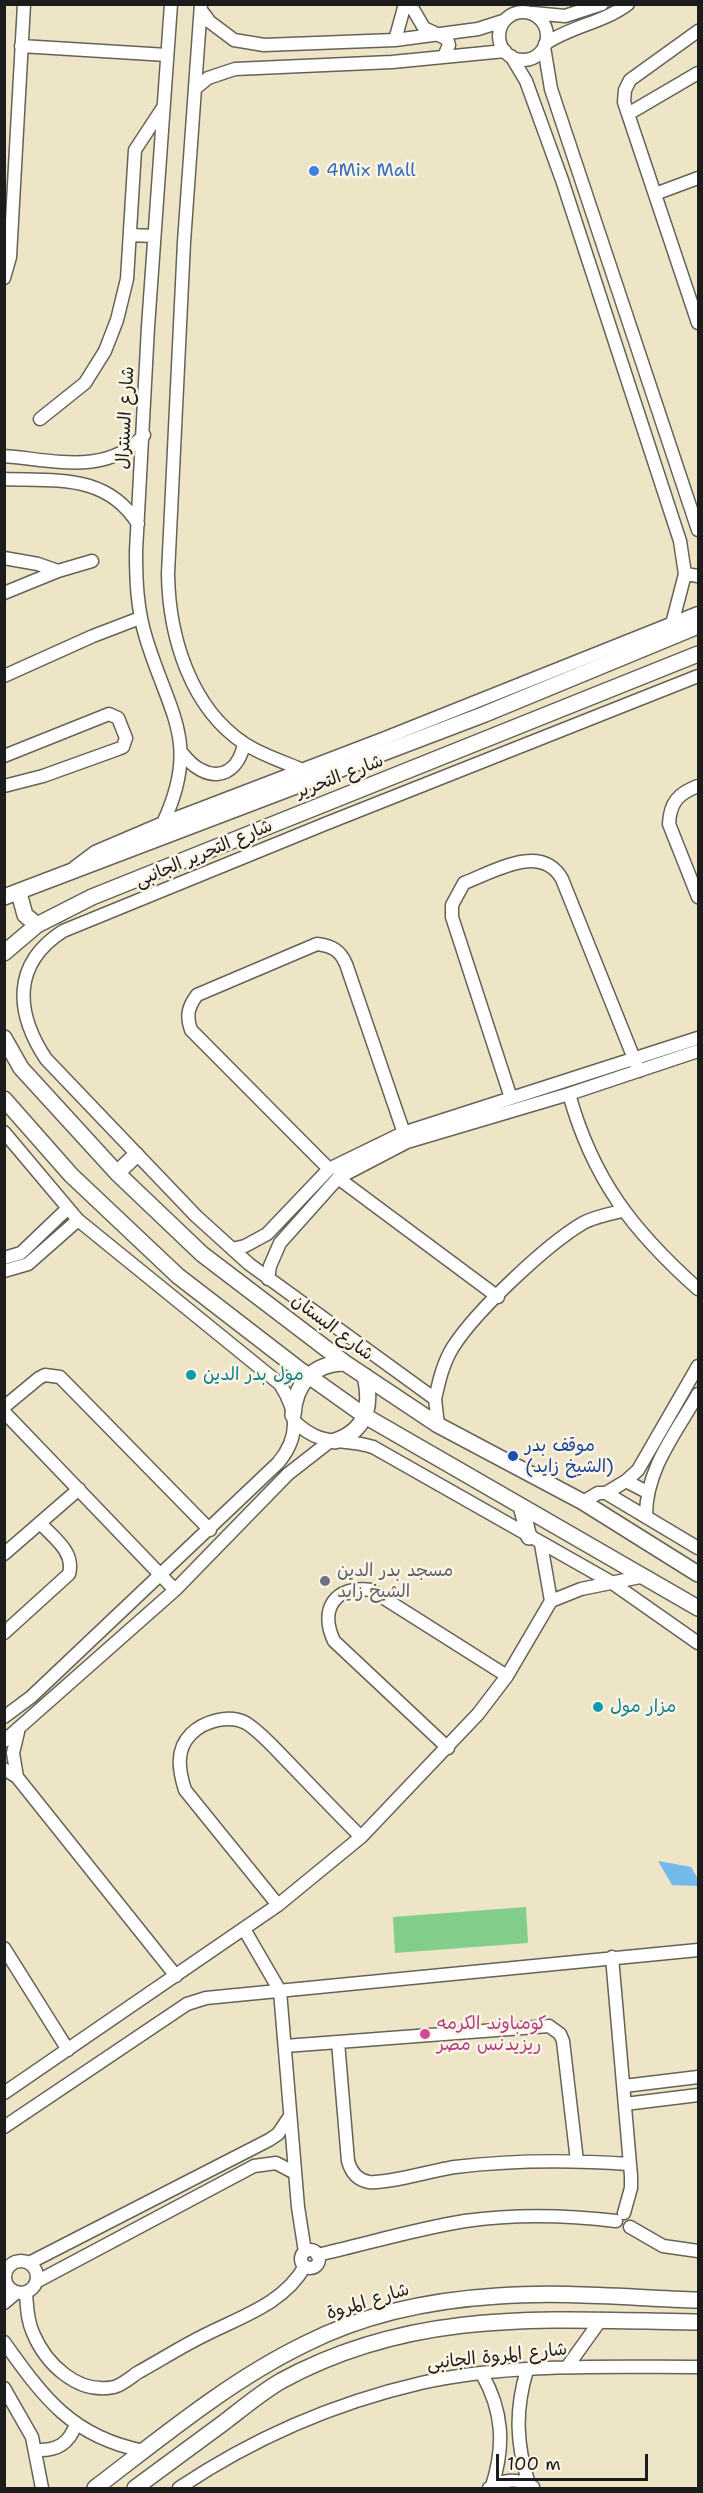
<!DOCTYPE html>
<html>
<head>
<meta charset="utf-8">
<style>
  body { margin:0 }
  #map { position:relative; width:703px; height:2493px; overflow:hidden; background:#eee5c6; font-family:"Shantell Sans",sans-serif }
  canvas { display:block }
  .frame { position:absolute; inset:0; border:6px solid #1c1c1c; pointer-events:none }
  .scale { position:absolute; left:496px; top:2454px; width:152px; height:27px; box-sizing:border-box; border:3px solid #1c1c1c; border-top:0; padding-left:8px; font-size:18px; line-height:21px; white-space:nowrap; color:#1c1c1c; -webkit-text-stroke:4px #fcf5e5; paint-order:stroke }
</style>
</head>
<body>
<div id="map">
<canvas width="703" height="2493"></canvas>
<div class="frame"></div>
<div class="scale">100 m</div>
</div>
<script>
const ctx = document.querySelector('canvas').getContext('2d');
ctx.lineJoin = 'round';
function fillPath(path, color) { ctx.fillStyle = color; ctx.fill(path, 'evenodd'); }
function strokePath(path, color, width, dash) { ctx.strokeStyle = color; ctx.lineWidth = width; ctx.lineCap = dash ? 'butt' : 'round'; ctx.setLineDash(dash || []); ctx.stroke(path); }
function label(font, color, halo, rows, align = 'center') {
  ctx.font = font + ' "Shantell Sans","Playpen Sans Arabic",sans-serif'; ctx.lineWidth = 5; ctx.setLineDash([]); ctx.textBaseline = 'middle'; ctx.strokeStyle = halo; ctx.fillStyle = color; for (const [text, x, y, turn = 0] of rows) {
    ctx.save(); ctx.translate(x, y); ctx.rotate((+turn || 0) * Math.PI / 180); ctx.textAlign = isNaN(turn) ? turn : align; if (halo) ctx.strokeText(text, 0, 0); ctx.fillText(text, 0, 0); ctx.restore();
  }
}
const green = new Path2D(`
  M526 1907 528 1943 395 1953 393 1917Z`);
const water = new Path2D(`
  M658 1861 691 1867 698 1879V1886L672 1885Z`);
const minor = new Path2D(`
  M201 4 184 242 168 574C169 636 190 708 245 744 262 755 282 761 300 769
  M410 4 424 28 447 39 449 45 444 56
  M201 10 210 22 234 40 264 45 395 40 478 29 503 21
  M499 36a24 24 0 1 1 48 0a24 24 0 1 1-48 0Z
  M533 13 565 16 602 4
  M698 31 630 80 625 90 624 102 698 323
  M395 40 405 4
  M545 44C571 26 603 23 628 4
  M21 46 167 55
  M544 47 551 89 698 530
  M511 56 526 81 562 180 680 541 685 574 672 624
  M197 87 208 78 235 69 392 62 505 51
  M628 114 698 73
  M655 194 698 178
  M130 235 154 236
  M4 278 10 257 24 4
  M40 419 85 383 105 351 117 320 127 279 135 150 162 109
  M4 456C54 460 107 476 144 435
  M4 479C57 481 107 474 138 524
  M4 558 38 564 58 571
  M685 574 698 576
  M4 593 58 571 92 561
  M4 676 93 636 140 618
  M183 754C204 782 236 782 244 744
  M4 756 109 714 118 718 126 738 123 747 118 749 43 776 4 786
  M698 786C679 793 670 802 669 824L698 897
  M163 823C201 742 169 714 146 638 137 609 136 580 136 551L148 327 171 4
  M75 867 95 852 163 823 385 738 698 613
  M569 1094C593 1180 633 1231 698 1289
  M511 1098 452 917V905L464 883C493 872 541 842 562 879L639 1071
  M4 1132 78 1220 280 1384C298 1412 300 1437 278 1463L31 1697 4 1717
  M329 1169 191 1030C186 1016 188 1007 197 995L317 944C332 946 340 950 346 964L407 1142
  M338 1178 498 1297
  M232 1249 245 1246 267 1234 329 1169 403 1133 698 1038
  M4 1258 21 1253 67 1209
  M4 1271 28 1264 78 1220
  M268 1279 270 1266 280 1243 338 1178 407 1142 569 1094 698 1051
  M435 1399C439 1381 443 1363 453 1347 476 1311 546 1245 583 1223 594 1217 609 1214 622 1211
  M4 1407 39 1378 45 1375 60 1377 210 1530
  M4 1412 175 1590
  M295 1422C324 1449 339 1436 373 1447L611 1582 698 1643
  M438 1425 435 1399 249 1264 196 1216 46 1059C15 1012 12 964 63 931L325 824 698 676
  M626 1481 647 1492
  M606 1493 626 1481 638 1470 698 1366
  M583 1502 598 1493H606L698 1548
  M646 1515C646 1469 676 1433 698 1394
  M4 1554 79 1489
  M551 1601 581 1589 645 1576
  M4 1633 69 1574C75 1552 54 1538 40 1523
  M4 1741 175 1590 288 1474 329 1442
  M448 1748 334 1641C319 1609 335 1585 371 1590L507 1676
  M4 1769 17 1777 176 1976
  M17 1777 13 1753 18 1732
  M278 1905 185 1790C179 1771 175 1750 191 1734 204 1721 229 1714 246 1723 262 1733 277 1751 290 1764 314 1789 337 1813 361 1837
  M244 1929 280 1991 298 2207 305 2252
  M4 1948 68 2050
  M612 1957 631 2176V2188L624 2213
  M338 2042 348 2161C351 2172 357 2180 369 2182 386 2184 434 2170 455 2167 513 2160 570 2160 629 2164
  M285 2046 549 2026 560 2034 563 2041 577 2161
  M624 2086 698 2077
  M4 2093 278 1905 361 1837 478 1714 507 1676 551 1601 541 1544
  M625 2104 698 2095
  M4 2127 187 2004 206 1998 698 1950
  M630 2227 663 2246 698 2251
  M301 2259a9 9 0 1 1 18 0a9 9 0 1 1-18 0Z
  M317 2255C366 2244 415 2229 465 2221 515 2214 566 2215 616 2221
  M5 2277a16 16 0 1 1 32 0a16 16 0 1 1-32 0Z
  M29 2263 269 2140 278 2134 290 2116
  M36 2282 254 2166 276 2163 295 2173
  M26 2293C27 2306 27 2320 33 2333 46 2364 78 2395 114 2387 122 2385 130 2378 137 2373 159 2361 179 2348 201 2337 239 2317 283 2305 305 2266
  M4 2303 17 2292
  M4 2342C44 2398 72 2437 144 2451
  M567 2367 600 2321
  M527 2370C515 2410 516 2444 529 2484
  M482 2374C503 2411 505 2446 492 2486
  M4 2388 32 2437 42 2488
  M36 2450C57 2451 69 2444 76 2424
  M179 2488C252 2439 335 2403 421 2383 511 2363 606 2367 698 2367
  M489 2488C503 2479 519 2478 533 2487`);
const tertiary = new Path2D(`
  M19 893 25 915 37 925
  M4 897 485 714 698 626
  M4 953 37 925 92 897 698 654
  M4 1038 21 1068 117 1173 202 1254 345 1363 438 1425 583 1502 698 1574
  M4 1099 71 1175 178 1276 296 1367 365 1416 698 1608
  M117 1173 136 1155
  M293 1415C295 1384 313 1363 345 1363
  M335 1441C367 1430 372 1406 365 1376
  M521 1506 529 1537
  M95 2488C162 2437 229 2381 305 2344 364 2314 432 2300 498 2296 564 2291 632 2298 698 2300
  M135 2488C165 2466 196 2443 226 2421 244 2407 262 2392 281 2381 416 2307 551 2320 698 2322`);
const markers = [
  [314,171,6,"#3f7fe0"],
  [191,1375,6,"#0f9aa8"],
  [513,1456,6,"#1a4fb4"],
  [325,1581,6,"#6b7280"],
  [598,1707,6,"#0f9aa8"],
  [425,2034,6,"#d1479c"]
];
const shopNames = [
  ["4Mix Mall",326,171]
];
const streetNames = [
  ["شارع السنترال",126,418,-87],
  ["شارع التحرير",340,777,-21],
  ["شارع التحرير الجانبى",204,854,-23],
  ["شارع البستان",332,1328,37],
  ["شارع المروة",368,2302,-17],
  ["شارع المروة الجانبى",497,2357,-6]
];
const cultureNames = [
  ["مول بدر الدين",203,1375],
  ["مزار مول",610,1707]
];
const transitNames = [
  ["موقف بدر",525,1446],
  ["(الشيخ زايد)",525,1467]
];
const worshipNames = [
  ["مسجد بدر الدين",337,1571],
  ["الشيخ زايد",337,1592]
];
const hotelNames = [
  ["كومباوند الكرمه",437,2024],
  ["ريزيدنس مصر",437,2045]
];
fillPath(green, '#83cd8a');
fillPath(water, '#71bae9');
strokePath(minor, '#666258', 15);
strokePath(tertiary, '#666258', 18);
strokePath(minor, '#fff', 12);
strokePath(tertiary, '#fff', 15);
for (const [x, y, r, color] of markers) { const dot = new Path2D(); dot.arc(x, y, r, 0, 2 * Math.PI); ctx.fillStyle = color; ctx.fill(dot); strokePath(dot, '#fcf5e5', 2); }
label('18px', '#366cbe', '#fcf5e5', shopNames, 'left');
label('18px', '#1c1c1c', '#fcf5e5', streetNames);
label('18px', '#0d838f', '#fcf5e5', cultureNames, 'left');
label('18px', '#164399', '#fcf5e5', transitNames, 'left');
label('18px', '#5b616d', '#fcf5e5', worshipNames, 'left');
label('18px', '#b23c85', '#fcf5e5', hotelNames, 'left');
</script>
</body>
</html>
